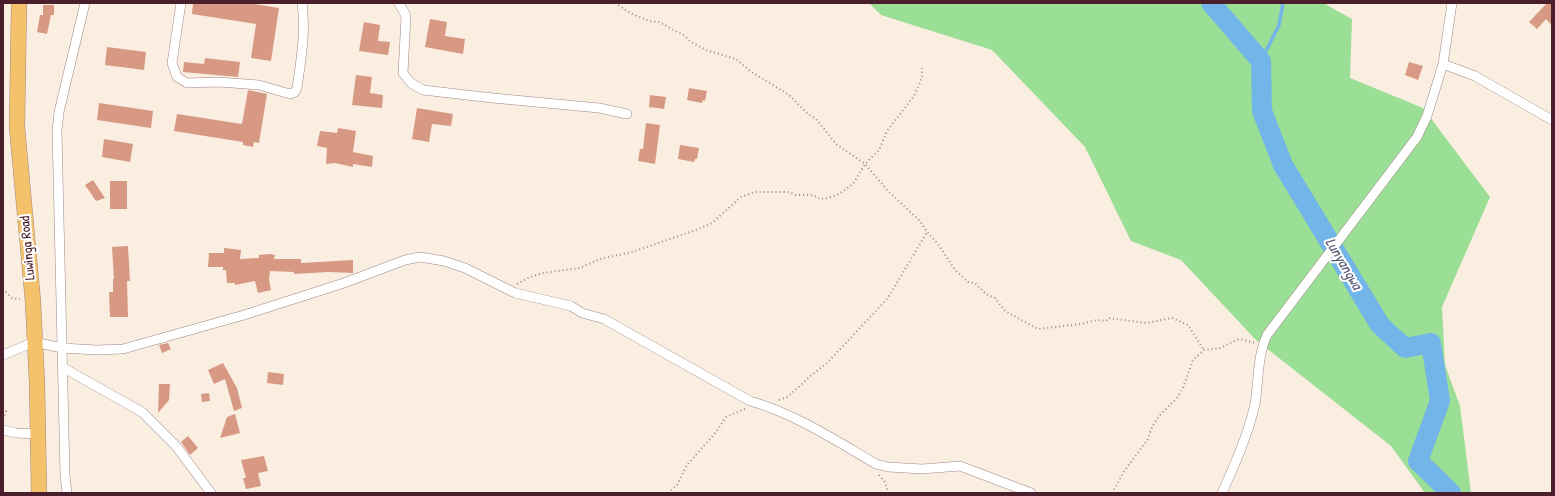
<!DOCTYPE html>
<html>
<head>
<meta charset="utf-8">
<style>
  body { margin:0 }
  #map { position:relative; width:1555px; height:496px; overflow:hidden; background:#faeee1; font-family:"Patrick Hand",sans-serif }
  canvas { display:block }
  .frame { position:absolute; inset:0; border:4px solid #4a1f2b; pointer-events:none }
</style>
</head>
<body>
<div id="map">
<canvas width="1555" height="496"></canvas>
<div class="frame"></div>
</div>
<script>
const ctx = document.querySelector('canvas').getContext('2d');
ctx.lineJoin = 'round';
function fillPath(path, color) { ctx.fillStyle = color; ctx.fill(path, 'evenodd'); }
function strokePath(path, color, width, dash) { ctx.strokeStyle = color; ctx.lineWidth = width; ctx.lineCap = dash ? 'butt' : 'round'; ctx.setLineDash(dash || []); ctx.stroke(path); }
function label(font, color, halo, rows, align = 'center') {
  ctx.font = font + ' "Patrick Hand",sans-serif'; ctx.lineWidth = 4; ctx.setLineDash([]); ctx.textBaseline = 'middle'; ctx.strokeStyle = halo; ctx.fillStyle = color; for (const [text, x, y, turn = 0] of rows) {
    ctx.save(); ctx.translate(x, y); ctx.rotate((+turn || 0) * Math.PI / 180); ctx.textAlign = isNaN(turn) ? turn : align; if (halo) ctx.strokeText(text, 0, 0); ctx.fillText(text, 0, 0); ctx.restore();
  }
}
const green = new Path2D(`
  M869 3H1323L1352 19 1350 78 1423 108 1490 197 1442 307 1445 365 1460 406 1471 493H1425L1391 446 1256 340 1181 260 1131 241 1085 147 992 50 881 15Z`);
const stream = new Path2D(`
  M1261 61 1279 25 1283 3`);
const river = new Path2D(`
  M1211 3 1261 61 1262 111 1283 165 1380 325 1405 348 1431 343 1440 401 1418 461 1451 493`);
const building = new Path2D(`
  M193 3H248L279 8 271 61 251 58 256 24 192 14Z
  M1547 3H1552V26L1546 19 1537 29 1529 22Z
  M43 5H54V15H51L47 34 37 32 40 15H43Z
  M430 19 447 22 445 36 465 39 463 54 425 47Z
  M364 22 380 25 378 41 390 42 388 55 359 51Z
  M107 47 146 52 144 70 105 65Z
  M205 58 240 62 238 77 183 72 184 62 204 64Z
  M1409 62 1423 66 1418 80 1405 75Z
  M356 75 372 77 370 93 383 95 382 108 352 105Z
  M689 88 707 91 705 101 703 100 702 103 687 100Z
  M248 90 267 94 259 143 254 142 253 147 243 145V142L174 131 177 114 242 124Z
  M650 95 666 97 664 109 649 107Z
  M99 103 153 111 151 128 97 120Z
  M417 108 453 114 451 126 432 124 429 142 412 139Z
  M646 123 660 125 655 164 638 161 640 149H643Z
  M338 128 356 131 353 152 373 156 372 167 353 164V167L335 163 326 164 327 148 317 146 320 131 337 133Z
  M104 139 133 144 130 162 102 157Z
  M680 145 699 148 697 159H695L694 162 678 159Z
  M93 180 105 198 96 201 85 185Z
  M110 181H127V209H110Z
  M128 246 130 281H127L128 317H110L109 292H113V279H114L112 247Z
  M224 248 241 250 240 259 259 258V255L270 254 275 255 274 259H301V263L353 260V273L328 272 294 274V272L270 271 269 280 271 290 258 293 255 281 235 285V283H227L226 270H223V267H208L209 253H224Z
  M168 343 171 349 162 353 159 345Z
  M223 363 237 388 242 408 234 411 225 379 214 384 208 370Z
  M268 372 284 374 283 385 267 383Z
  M159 384H170L169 400 158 413Z
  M209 393 210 401 202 402 201 394Z
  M235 414 240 433 220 438 227 417Z
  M188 436 198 448 190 455 181 442Z
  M264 456 268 471 258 473 261 486 246 489 243 478H246L241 460Z`);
const path = new Path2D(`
  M615 3 630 13 649 21 659 22 685 36 691 42 706 50 736 59 750 71 789 95 808 114 816 119 836 144 865 164 888 191 920 221 927 232 938 244 955 270 968 282 975 283 986 294 995 298 1005 311 1038 329 1081 324 1097 320 1106 321 1108 318 1146 323 1172 318 1188 325 1204 350
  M517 284 530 277 543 273 580 268 600 259 632 252 696 230 712 223 741 197 755 192H789L796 195H813L820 199 828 198 839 194 853 184 865 164 879 150 887 131 914 96 922 78V68
  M3 289 12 298 20 299
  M779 400 787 397 798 388 807 379 828 362 888 298 927 232
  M3 408 6 411 3 420
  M879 475 885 482 888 493
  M668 493 677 485 687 465 716 432 726 417 745 409
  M1112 493 1125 470 1148 439 1152 427 1159 416 1177 398 1183 388 1193 360 1204 350 1220 348 1239 339 1255 343`);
const minor = new Path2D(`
  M181 3 172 63 177 77 187 83 219 82 259 85 290 94 295 92 297 88C301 60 306 31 302 3
  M399 3 406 16 403 73 411 83 423 90 493 98 599 108 627 114
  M1443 64 1475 76 1552 120
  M3 355 34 342 62 348 96 350 123 349 244 315 344 283 405 260 420 257 444 261 465 268 515 293 571 306 582 313 604 319 750 401C794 413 838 442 876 464L888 467 922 469 960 466 1031 493
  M62 367 142 412 176 446 211 493
  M3 430 16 433 38 434
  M67 493 65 475 57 131 59 112 85 3
  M1222 493C1235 464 1248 435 1255 404 1259 380 1257 357 1267 335L1417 137 1427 116 1443 64 1452 3`);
const trunk = new Path2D(`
  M19 3 17 127 33 302 37 383 39 493`);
const streetNames = [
  ["Luwinga Road",28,248,-95]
];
const waterNames = [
  ["Lunyangwa",1343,264,59]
];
fillPath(green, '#9bde96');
strokePath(stream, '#72b5e8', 3.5);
strokePath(river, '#72b5e8', 20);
fillPath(building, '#d79984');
strokePath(minor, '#a28686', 10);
strokePath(trunk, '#a28686', 16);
strokePath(path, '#a28686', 2, [1, 3]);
strokePath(minor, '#fff', 9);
strokePath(trunk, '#f3c26a', 15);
label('14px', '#4a1f2b', '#fff', streetNames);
label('italic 15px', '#5a5b77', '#fff', waterNames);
</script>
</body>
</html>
